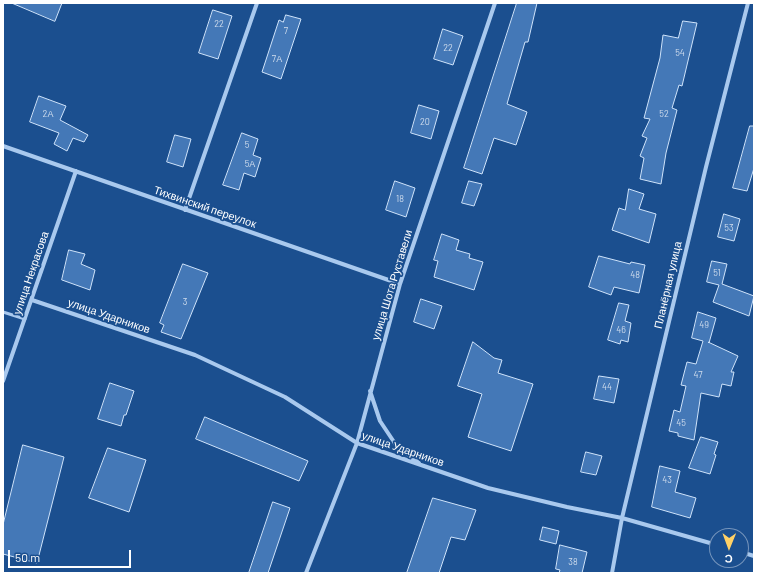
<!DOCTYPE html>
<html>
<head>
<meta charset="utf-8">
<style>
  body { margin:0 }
  #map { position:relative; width:757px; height:576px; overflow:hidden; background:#1b4f8f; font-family:Barlow,sans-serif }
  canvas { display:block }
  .frame { position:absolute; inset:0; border:4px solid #fff; pointer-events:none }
  .north { position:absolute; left:709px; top:528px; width:40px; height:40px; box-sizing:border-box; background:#1b4f8f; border:1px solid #7695bc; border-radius:50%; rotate:181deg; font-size:11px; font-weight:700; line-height:16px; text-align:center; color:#fff }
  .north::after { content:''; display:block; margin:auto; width:14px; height:18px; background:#ffd166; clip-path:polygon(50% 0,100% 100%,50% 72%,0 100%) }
  .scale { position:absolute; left:8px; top:550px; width:123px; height:18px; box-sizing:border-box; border:2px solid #fff; border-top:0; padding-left:5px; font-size:12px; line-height:14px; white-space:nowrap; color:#fff; -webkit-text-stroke:3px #1b4f8f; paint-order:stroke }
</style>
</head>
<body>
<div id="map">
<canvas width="757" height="576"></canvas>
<div class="frame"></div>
<div class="north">С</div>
<div class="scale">50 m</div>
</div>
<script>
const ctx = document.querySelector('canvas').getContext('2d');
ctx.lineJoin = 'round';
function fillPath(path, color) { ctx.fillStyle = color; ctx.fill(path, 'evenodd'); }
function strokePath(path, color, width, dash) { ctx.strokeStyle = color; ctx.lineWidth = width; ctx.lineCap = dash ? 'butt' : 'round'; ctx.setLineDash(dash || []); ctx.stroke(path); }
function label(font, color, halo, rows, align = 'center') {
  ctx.font = font + ' Barlow,sans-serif'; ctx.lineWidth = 3.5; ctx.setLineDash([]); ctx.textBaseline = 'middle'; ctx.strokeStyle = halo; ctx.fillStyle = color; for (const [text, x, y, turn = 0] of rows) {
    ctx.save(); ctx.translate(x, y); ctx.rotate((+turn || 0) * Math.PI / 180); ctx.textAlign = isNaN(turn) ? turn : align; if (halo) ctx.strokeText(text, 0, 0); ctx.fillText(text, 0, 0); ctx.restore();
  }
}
const building = new Path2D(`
  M12 3H62L55 21Z
  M517 3H537L528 42H525L507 104 527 112 516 145 494 138 482 174 464 168Z
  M213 10 232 16 218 59 199 53Z
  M286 15 301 19 281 79 262 72 279 20 283 22Z
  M683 21 697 23 682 86 679 85 672 108 677 110 666 153 661 184 640 179 644 158 640 156 647 138 642 136 650 119 644 118 660 58 663 35 678 38Z
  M443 29 463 36 453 65 434 59Z
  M39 96 66 106 60 120 88 135 84 142 73 138 67 151 54 144 59 133 30 122Z
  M419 105 439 111 431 139 411 133Z
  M750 126H754V168L747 191 733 188Z
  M242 133 258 139 253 155 261 158 255 177 244 173 239 190 223 185Z
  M175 135 191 139 183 167 167 162Z
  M395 181 415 188 406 217 386 210Z
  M469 181 482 184 474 206 462 203Z
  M629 189 644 194 639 209 656 214 649 243 612 230 619 208 625 210Z
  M724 214 740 219 734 241 718 237Z
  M442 234 459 240 456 250 470 254 469 258 483 262 474 290 434 277 438 261 434 260Z
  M69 250 85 254 81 264 95 270 90 290 62 280Z
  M599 256 630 264 631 262 645 265 639 293 614 287 611 295 589 287Z
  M712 261 727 264 722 284 754 296 749 316 713 302 719 285 707 282Z
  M183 264 208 273 181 339 161 332 164 325 160 323Z
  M421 299 442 306 434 329 414 322Z
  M619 303 629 305 625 321 631 323 628 342 621 340 620 344 608 340Z
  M698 312 716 318 709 343 708 342 738 356 731 372H734L731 386 722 384 719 397 701 393 694 440 678 436V433L669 431 674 410 680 412 686 386 681 385 687 362 696 364 703 341 692 338Z
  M473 342 494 358 502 360 498 373 533 384 511 451 468 437 482 394 458 386Z
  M599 376 619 379 614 403 594 399Z
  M110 383 134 391 126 415H124L121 426 98 419Z
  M205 417 308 461 299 481 196 439Z
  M701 437 718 442 714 454 716 455 710 474 689 468Z
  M23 445 64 457 37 563 3 554V525Z
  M108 448 146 460 129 512 89 498Z
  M586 452 602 456 596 475 581 472Z
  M660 466 680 471 675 492 696 498 690 518 652 507Z
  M433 498 476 510 465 540 451 537 439 573H407Z
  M273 502 290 508 268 573H249Z
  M543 527 559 531 556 544 540 540Z
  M560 545 587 552 582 573H559L560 570 556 569Z`);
const lane = new Path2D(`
  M3 312 25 319`);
const street = new Path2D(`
  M3 146 400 284
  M185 210 257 3
  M32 300 195 355 285 397 357 443 488 488 567 507 622 518 717 545
  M3 381 76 171
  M370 391 380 421 396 445 419 463
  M741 552 754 556
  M306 573 357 443 400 284 495 3
  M612 573 622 518 706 167 748 3`);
const numberNames = [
  ["22",219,24],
  ["7",286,31],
  ["22",448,48],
  ["54",680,53],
  ["7А",277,59],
  ["2А",48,114],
  ["52",664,114],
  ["20",425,122],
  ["5",247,145],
  ["5А",250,164],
  ["18",400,199],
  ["53",729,228],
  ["51",717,273],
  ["48",635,275],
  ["3",185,302],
  ["49",704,325],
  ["46",621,330],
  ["47",698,375],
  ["44",607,387],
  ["45",681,423],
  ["43",667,480],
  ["38",573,562]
];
const streetNames = [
  ["Тихвинский переулок",205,207,19],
  ["улица Некрасова",31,273,-71],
  ["улица Шота Руставели",392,285,-73],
  ["Планёрная улица",668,285,-77],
  ["улица Ударников",109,316,19],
  ["улица Ударников",403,449,19]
];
fillPath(building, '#4478b7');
strokePath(building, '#cfe3fa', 1);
strokePath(lane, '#a9c9ee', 3);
strokePath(street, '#a9c9ee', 4);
label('9px', '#d0dded', null, numberNames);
label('11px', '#fff', '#1b4f8f', streetNames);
</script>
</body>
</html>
